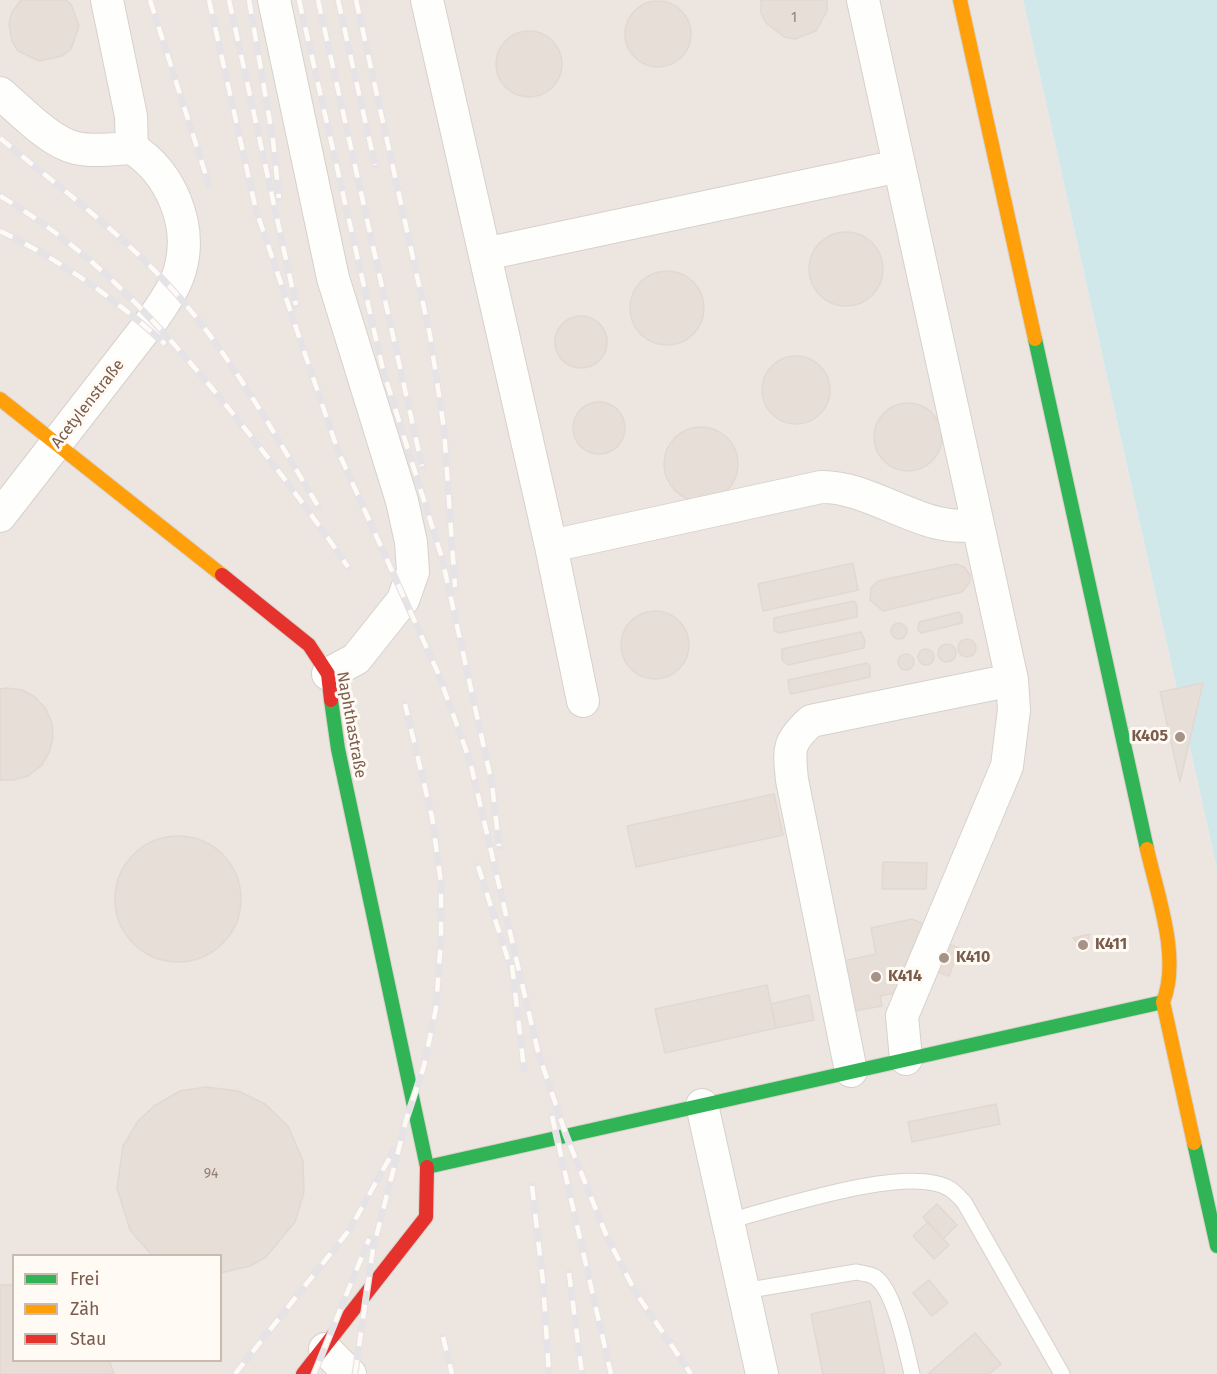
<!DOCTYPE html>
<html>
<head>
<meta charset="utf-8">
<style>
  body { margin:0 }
  #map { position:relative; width:1217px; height:1374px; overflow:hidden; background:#f9f5f0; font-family:"Fira Sans",sans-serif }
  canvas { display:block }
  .legend { position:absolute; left:12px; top:1254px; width:210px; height:108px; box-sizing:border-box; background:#fffaf3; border:2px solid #cabbb1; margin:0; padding:8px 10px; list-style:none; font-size:18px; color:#7a5c4d }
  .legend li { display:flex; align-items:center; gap:12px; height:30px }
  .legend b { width:30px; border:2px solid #cabbb1 }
</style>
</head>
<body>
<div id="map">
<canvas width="1217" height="1374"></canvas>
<ul class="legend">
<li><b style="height:8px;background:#30b455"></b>Frei</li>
<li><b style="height:8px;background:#ff9f0a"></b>Zäh</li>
<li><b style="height:8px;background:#e5322d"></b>Stau</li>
</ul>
</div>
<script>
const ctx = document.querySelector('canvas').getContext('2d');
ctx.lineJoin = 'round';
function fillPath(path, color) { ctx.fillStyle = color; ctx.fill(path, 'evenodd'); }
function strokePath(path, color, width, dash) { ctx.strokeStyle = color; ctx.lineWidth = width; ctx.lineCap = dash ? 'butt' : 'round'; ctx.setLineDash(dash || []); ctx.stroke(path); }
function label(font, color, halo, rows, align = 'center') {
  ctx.font = font + ' "Fira Sans",sans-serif'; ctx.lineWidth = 6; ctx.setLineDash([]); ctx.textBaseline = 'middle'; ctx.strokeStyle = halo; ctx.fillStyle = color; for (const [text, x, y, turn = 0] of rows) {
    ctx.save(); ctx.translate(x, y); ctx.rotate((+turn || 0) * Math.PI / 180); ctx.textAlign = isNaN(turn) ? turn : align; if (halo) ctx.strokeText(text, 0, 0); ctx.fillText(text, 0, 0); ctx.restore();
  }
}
const industrial = new Path2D(`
  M0 0H1023L1217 869V1374H0ZM14 1256H220V1360H14Z`);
const water = new Path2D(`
  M1023 0H1217V869Z`);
const building = new Path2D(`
  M21 0H66L71 4 79 26 71 49 62 56 39 61 18 51 12 41 9 24 12 12Z
  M761 0H827V11L816 31 795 39 784 37 766 23 761 13Z
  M625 34a33 33 0 1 1 66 0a33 33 0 1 1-66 0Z
  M496 64a33 33 0 1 1 66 0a33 33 0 1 1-66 0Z
  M809 269a37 37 0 1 1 74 0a37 37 0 1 1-74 0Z
  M630 308a37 37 0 1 1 74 0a37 37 0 1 1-74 0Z
  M555 342a26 26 0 1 1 52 0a26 26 0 1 1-52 0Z
  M762 390a34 34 0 1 1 68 0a34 34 0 1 1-68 0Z
  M573 428a26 26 0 1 1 52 0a26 26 0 1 1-52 0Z
  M874 437a34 34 0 1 1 68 0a34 34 0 1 1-68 0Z
  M664 464a37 37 0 1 1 74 0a37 37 0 1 1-74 0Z
  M853 563 858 590 763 611 758 584Z
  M956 564 964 567 970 575V582L962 592 883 611 870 600 871 588 878 581Z
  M854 601 857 605V617L779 633 774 630V618Z
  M621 645a34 34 0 1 1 68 0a34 34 0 1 1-68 0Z
  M959 612 962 616V623L921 633 918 629 919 622Z
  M891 631a8 8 0 1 1 16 0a8 8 0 1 1-16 0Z
  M861 632 865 641 864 648 788 665 782 660V649Z
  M958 648a9 9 0 1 1 18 0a9 9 0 1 1-18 0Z
  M938 653a9 9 0 1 1 18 0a9 9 0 1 1-18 0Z
  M918 657a8 8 0 1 1 16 0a8 8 0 1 1-16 0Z
  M898 662a8 8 0 1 1 16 0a8 8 0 1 1-16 0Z
  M867 663 870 666V677L791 694 789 689 788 680Z
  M1203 683 1180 782 1160 692Z
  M6 688 22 690 35 697 46 709 52 723 53 738 49 753 41 766 28 776 13 780H0V689Z
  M774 794 783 835 636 867 627 826Z
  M115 899a63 63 0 1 1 126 0a63 63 0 1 1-126 0Z
  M883 862 927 863 926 889H882Z
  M912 919 931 927 904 991 880 996 882 1006 849 1012 839 962 876 954 871 928Z
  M1090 934 1089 937 1085 951 1073 938Z
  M941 941 959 948 949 976 930 969Z
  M767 985 776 1028 665 1053 655 1009Z
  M809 995 814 1020 776 1028 771 1004Z
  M206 1087 238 1091 265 1104 288 1126 303 1161 304 1192 295 1222 266 1257 250 1266 220 1273V1256H155L149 1252 130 1230 117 1188 123 1146 138 1121 154 1106 180 1091Z
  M996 1104 1000 1124 912 1142 908 1122Z
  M937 1204 957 1225 943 1239 923 1217Z
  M928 1222 949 1245 934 1259 913 1236Z
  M929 1280 948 1303 932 1316 913 1293Z
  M0 1285H14V1360H109L114 1374H0Z
  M870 1301 885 1374H823L811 1314Z
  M975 1333 1001 1364 989 1374H928Z`);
const lane = new Path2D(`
  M728 1221C776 1209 909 1163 950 1189 955 1192 960 1198 964 1202L1062 1374
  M744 1291 856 1272C862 1273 870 1274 875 1277 895 1291 906 1350 912 1374`);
const street = new Path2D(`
  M274 0 333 278 402 501 411 542 413 572 403 600 356 659 328 674
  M427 0 551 546 583 701
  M0 93C20 110 51 143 76 148 94 152 114 149 132 148
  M485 254 899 166
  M0 516 153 319C163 304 175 288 180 270 193 225 171 173 132 148L131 116 107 0
  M551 546 821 487C874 486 926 536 977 524
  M906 1059 902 1016 1007 766 1014 710 1012 680
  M851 1071 792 780C789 749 787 743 811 721L1012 680 863 0
  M702 1105 762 1374
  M325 1349 350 1374`);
const fast = new Path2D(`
  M1035 339 1147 849
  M331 700 338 749 427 1167
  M1194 1143 1217 1246
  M427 1167 1163 1002`);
const slow = new Path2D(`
  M960 0 1035 339
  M0 399 222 575
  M1147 849C1157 894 1181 958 1163 1002L1194 1143`);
const jam = new Path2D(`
  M222 575 309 645 328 674 331 700
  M303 1374 426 1217 427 1167`);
const rail = new Path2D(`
  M150 0 209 185
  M209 0 256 210 338 451 438 673 470 761 538 1052 566 1135 607 1237 636 1293 691 1374
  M229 0 296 305
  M249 0 273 140 279 198
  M299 0 383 370 442 558 492 784 499 846
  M318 0 422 466
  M338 0 375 165
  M356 0 430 335 444 429 455 587
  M0 138C59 187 120 232 172 289 230 353 273 432 318 506
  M0 196C89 249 145 309 211 387 260 446 305 504 348 567
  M0 231C60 260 116 299 165 344
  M478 866 512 972
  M512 965 524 1069
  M552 1116 611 1374
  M532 1186 543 1282 549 1374
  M569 1273 582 1374
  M443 1337 452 1374
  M235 1374 350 1229 394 1150
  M314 1374 369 1239
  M355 1374 373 1249 407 1117 424 1066 436 1008 441 939V883L432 817 405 704`);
const markers = [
  [1180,737,6,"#a69286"],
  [1083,945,6,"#a69286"],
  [944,958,6,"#a69286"],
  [876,977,6,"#a69286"]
];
const numberNames = [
  ["1",794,18],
  ["94",211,1174]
];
const streetNames = [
  ["Acetylenstraße",88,404,-52],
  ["Naphthastraße",351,725,80]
];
const poiNames = [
  ["K405",1168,737,"right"],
  ["K411",1095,945],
  ["K410",956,958],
  ["K414",888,977]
];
fillPath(industrial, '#ede5e0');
fillPath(water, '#d0e8ea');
fillPath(building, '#e6ded7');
strokePath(building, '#e2d8d2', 1.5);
strokePath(lane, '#d7d1cb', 17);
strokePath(street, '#d7d1cb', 34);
strokePath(fast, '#d9d2cb', 16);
strokePath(slow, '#d9d2cb', 16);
strokePath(jam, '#d9d2cb', 16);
strokePath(lane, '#fefefd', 15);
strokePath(street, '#fefefd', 32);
strokePath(fast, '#30b455', 14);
strokePath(slow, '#ff9f0a', 14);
strokePath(jam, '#e5322d', 14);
strokePath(rail, '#e6e3e7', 7);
strokePath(rail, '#fffaf3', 4.5, [14]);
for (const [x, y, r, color] of markers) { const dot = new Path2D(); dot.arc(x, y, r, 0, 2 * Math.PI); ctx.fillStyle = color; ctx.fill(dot); strokePath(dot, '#fffaf3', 2); }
label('14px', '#977e72', null, numberNames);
label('16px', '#7a5c4d', '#fffaf3', streetNames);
label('bold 16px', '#7a5c4d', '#fffaf3', poiNames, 'left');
</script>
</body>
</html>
